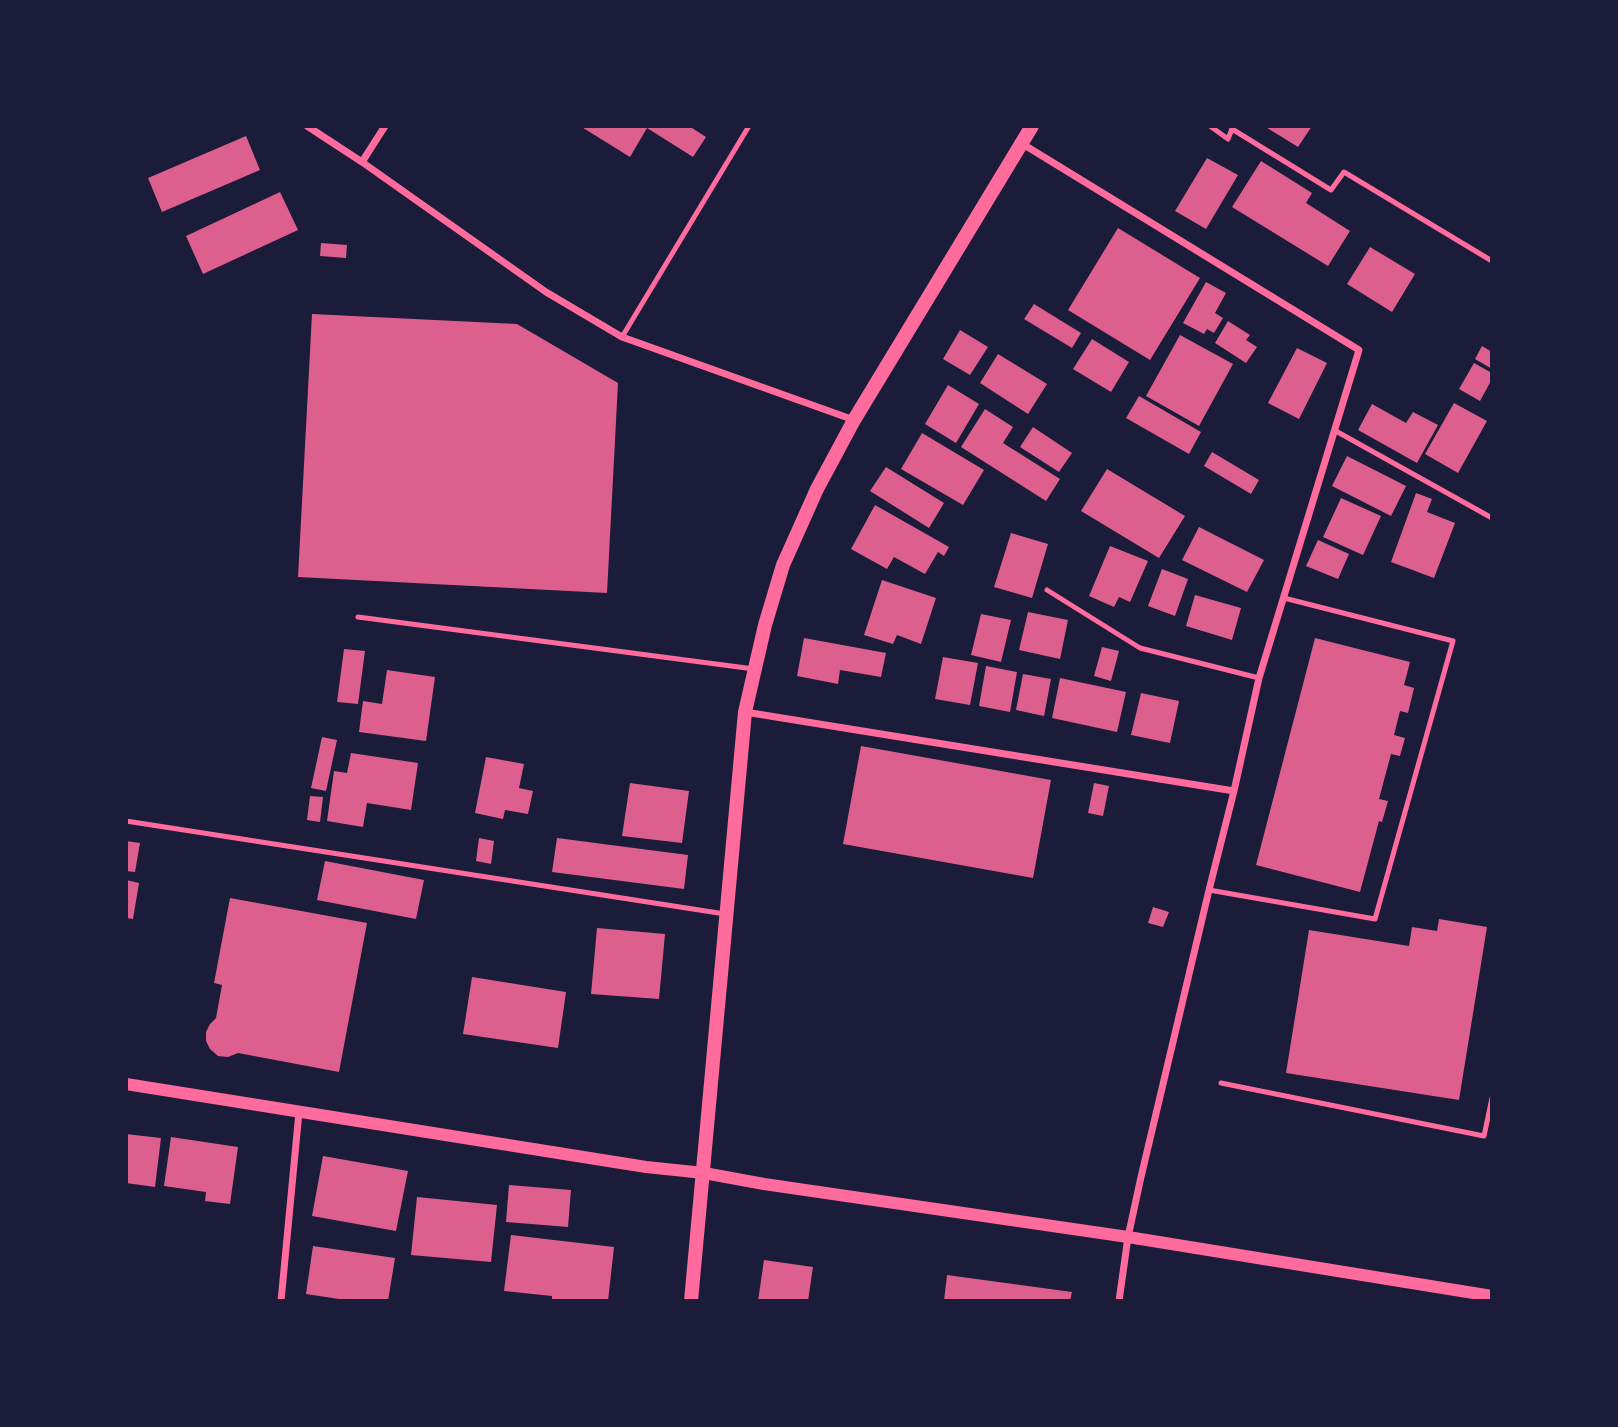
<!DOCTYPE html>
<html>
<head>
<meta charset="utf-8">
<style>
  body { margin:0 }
  #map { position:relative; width:1618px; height:1427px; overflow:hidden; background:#1b1b3a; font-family:Lora,serif }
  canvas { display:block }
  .frame { position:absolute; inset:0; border:128px solid #1b1b3a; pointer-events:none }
</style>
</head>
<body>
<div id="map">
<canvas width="1618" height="1427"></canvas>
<div class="frame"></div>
</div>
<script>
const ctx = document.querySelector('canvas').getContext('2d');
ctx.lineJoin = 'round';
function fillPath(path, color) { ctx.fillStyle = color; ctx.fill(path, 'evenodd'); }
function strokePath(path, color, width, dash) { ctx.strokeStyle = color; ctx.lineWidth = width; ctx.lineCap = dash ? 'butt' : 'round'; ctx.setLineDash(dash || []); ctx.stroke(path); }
const building = new Path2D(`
  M580 126H689L706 137 693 157 647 128 630 157Z
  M1264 126H1312L1298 147Z
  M246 136 260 170 162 212 148 178Z
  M1207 158 1238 175 1206 229 1175 211Z
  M1261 161 1312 193 1306 203 1350 231 1328 266 1232 207Z
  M280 192 298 230 203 274 186 236Z
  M1118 228 1200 278 1150 360 1068 310Z
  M321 243 347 245 346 258 320 256Z
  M1370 247 1415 274 1392 312 1347 284Z
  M1206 282 1226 293 1215 313 1223 318 1214 333 1207 329 1204 334 1183 323Z
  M1034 304 1081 333 1072 348 1024 319Z
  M312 314 517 324 618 383 607 593 298 577Z
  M1228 321 1250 335 1246 340 1257 347 1246 363 1215 343Z
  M960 330 988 347 970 375 943 359Z
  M1180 335 1233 364 1199 426 1146 396Z
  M1092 339 1129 362 1111 392 1073 369Z
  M1482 346 1492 352V369L1475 359Z
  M1297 348 1327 363 1299 419 1268 403Z
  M998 354 1047 384 1028 414 980 383Z
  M1474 363 1492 373V379L1480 401 1459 389Z
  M948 385 979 404 956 443 925 424Z
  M1139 396 1201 432 1189 454 1126 418Z
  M1454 403 1487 421 1458 473 1425 454Z
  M1372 404 1406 423 1413 412 1438 425 1417 463 1358 430Z
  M985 409 1013 427 1003 443 1060 479 1046 501 961 447Z
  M1033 427 1072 453 1059 472 1020 447Z
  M922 433 984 470 963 505 901 469Z
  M1212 452 1259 480 1251 494 1204 466Z
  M1347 456 1406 486 1391 516 1332 486Z
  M886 467 944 503 929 528 870 491Z
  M1107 469 1185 516 1159 558 1081 511Z
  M1416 493 1432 499 1427 512 1455 523 1434 578 1391 562Z
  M1341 498 1381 516 1363 555 1323 537Z
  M875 505 949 547 944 556 938 552 925 574 894 557 887 569 851 549Z
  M1199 527 1264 560 1247 592 1182 560Z
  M1011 533 1048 544 1032 598 994 587Z
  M1318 540 1349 554 1338 579 1306 566Z
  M1110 546 1148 561 1130 602 1119 597 1114 607 1089 596Z
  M1162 569 1188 579 1175 616 1148 606Z
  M882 580 936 598 921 644 897 635 893 644 864 635Z
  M1195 595 1241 608 1232 640 1186 626Z
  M1028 612 1068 620 1060 659 1019 650Z
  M981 614 1011 620 1001 662 971 655Z
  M804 638 886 653 881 677 840 670 838 684 797 676Z
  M1315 638 1410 662 1404 685 1414 688 1408 713 1400 711 1394 735 1405 738 1400 756 1391 754 1379 799 1388 801 1382 822 1379 821 1360 892 1256 865Z
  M1102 647 1119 651 1111 681 1094 676Z
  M344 649 365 651 358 704 337 702Z
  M943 657 978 663 970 705 935 699Z
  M986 666 1017 672 1010 712 979 706Z
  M387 670 435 677 426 741 359 732 363 701 382 704Z
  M1023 674 1051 679 1044 716 1016 710Z
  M1060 678 1126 692 1117 732 1052 718Z
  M1141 693 1179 701 1170 743 1131 735Z
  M322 737 337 740 326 791 311 788Z
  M861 746 1051 780 1033 878 843 844Z
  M351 753 418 763 411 810 367 803 363 827 327 821 334 771 347 773Z
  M486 757 524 764 519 788 533 791 528 814 505 810 503 819 475 813Z
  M630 783 689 791 682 843 622 836Z
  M1094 783 1109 786 1103 816 1088 813Z
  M310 796 323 797 320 822 307 820Z
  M479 838 494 841 491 864 476 861Z
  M557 838 688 855 684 889 552 872Z
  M126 841 140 843 135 872 126 871Z
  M325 861 424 880 416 919 317 900Z
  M126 880 139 883 133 919 126 918Z
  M230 898 367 923 339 1072 238 1053 228 1057 218 1056 210 1049 206 1041V1032L210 1024 216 1018 222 985 214 983Z
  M1153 907 1169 912 1163 927 1148 923Z
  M1439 919 1487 927 1459 1100 1286 1073 1309 930 1409 946 1412 927 1437 931Z
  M597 928 665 934 659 999 591 994Z
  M472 977 566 992 558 1048 463 1034Z
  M126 1134 161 1138 155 1187 126 1183Z
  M171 1137 238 1147 230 1204 205 1201 206 1192 164 1186Z
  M323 1156 408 1171 396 1231 312 1216Z
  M509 1185 571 1190 568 1227 506 1222Z
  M417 1197 497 1205 491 1262 411 1255Z
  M511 1235 614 1247 608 1301H552V1296L504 1291Z
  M313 1246 395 1258 388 1301H352L306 1294Z
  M764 1260 813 1267 808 1301H758Z
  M947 1275 1072 1292 1070 1301H944Z`);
const service = new Path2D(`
  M1210 126 1228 139 1232 129 1331 190 1344 172 1492 261
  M622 337 749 126
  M1334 430 1492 518
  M1047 590 1140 648 1259 678
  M358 617 754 669
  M126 821 725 914
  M1209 890 1375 919 1453 641 1284 598
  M1221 1083 1484 1136 1492 1098`);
const minor = new Path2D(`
  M307 126 362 162 546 292 622 337 854 420
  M1021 143 1359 350 1259 678 1234 791 1209 890 1141 1177 1128 1237 1119 1301
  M362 162 385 126
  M745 712 1234 791
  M281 1301 299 1112`);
const tertiary = new Path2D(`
  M126 1084 646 1167 704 1173 764 1184 1128 1237 1492 1296`);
const secondary = new Path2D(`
  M691 1301 745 712 765 625 783 565 817 489 854 420 1032 126`);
fillPath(building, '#dd5f8e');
strokePath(service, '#ff6b9d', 5);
strokePath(minor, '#ff6b9d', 7);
strokePath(tertiary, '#ff6b9d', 12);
strokePath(secondary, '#ff6b9d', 14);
</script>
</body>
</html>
